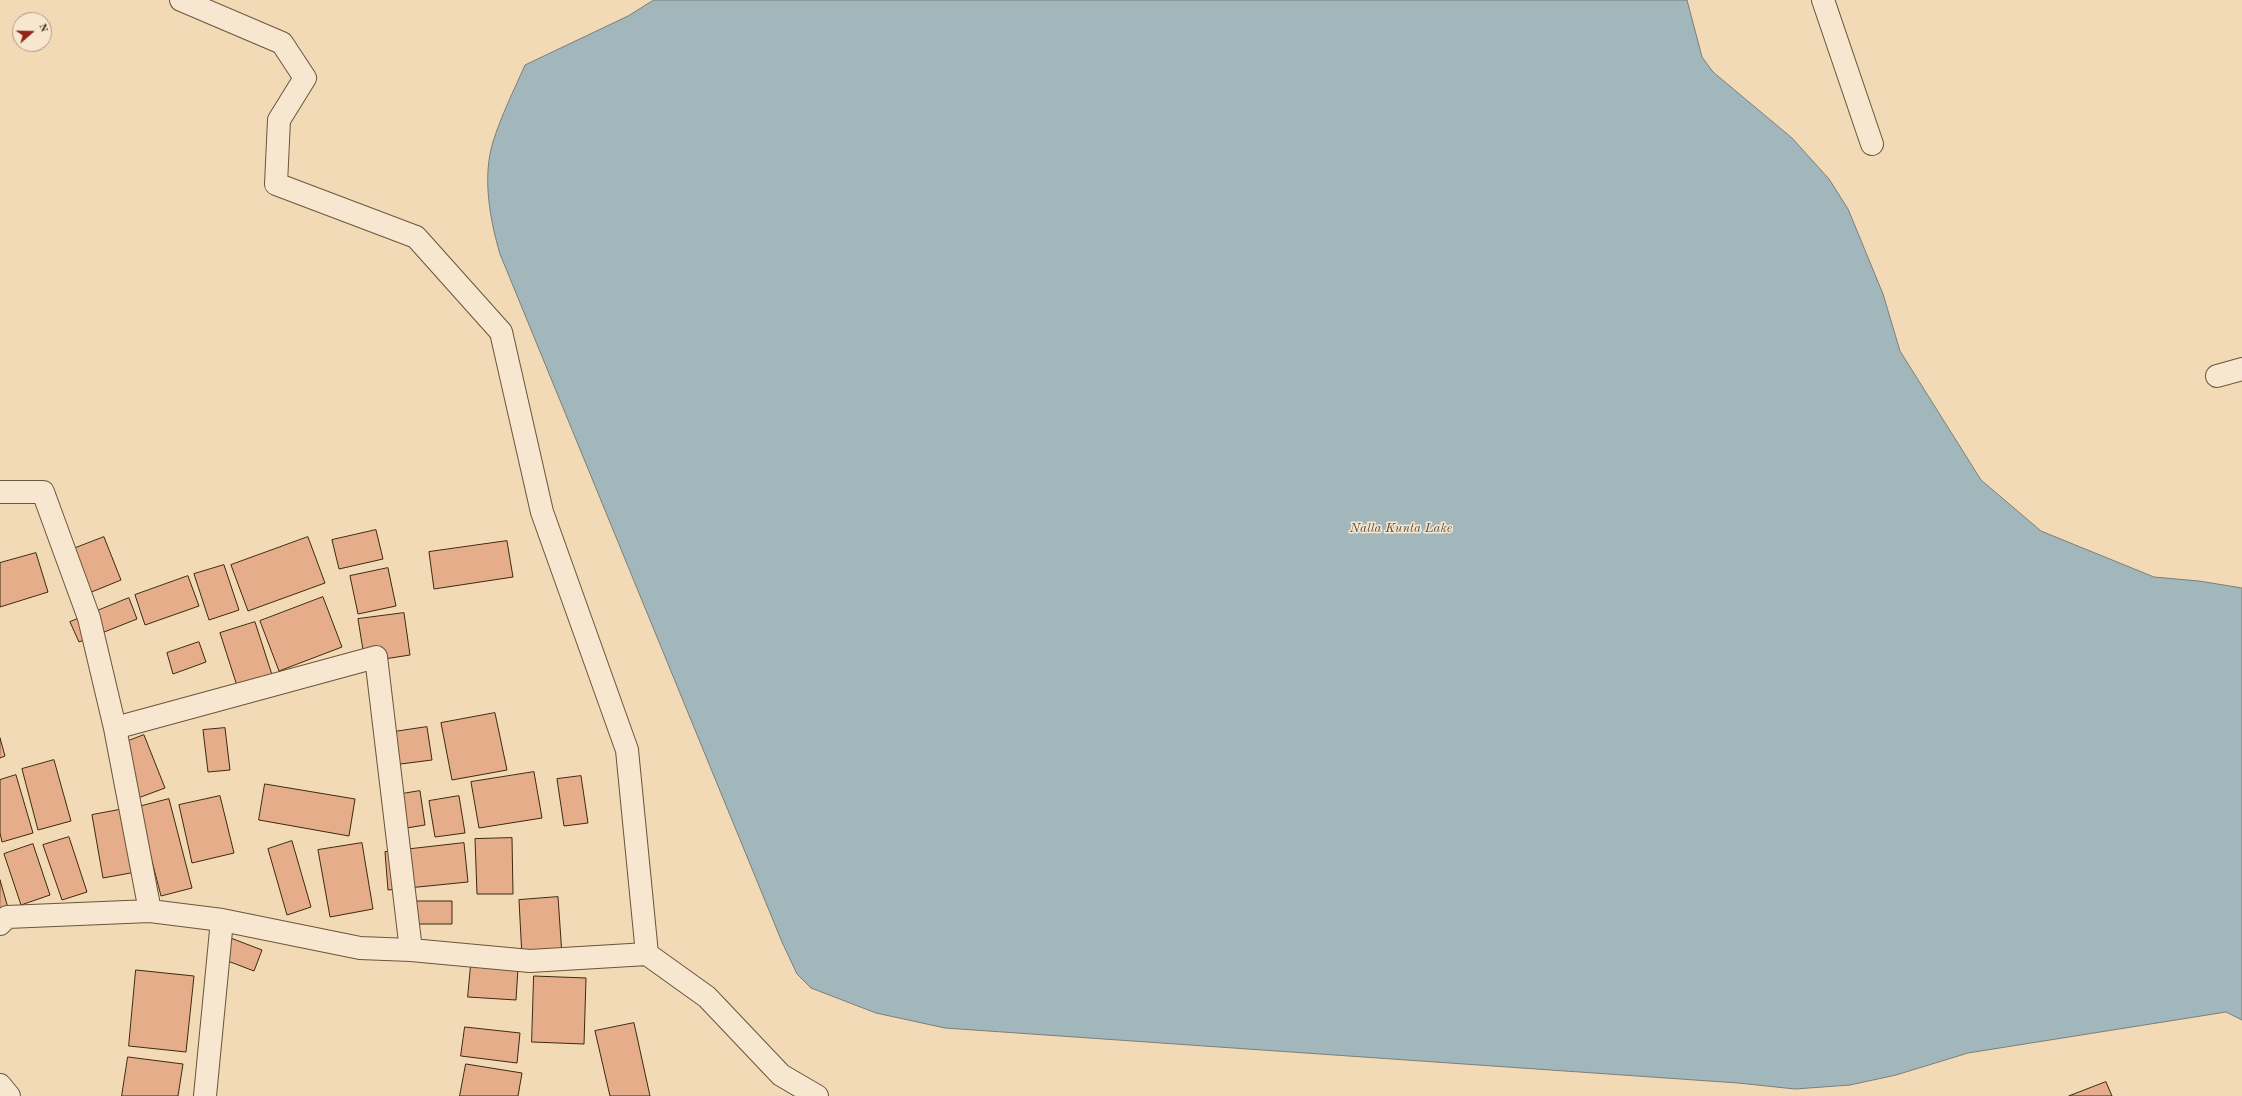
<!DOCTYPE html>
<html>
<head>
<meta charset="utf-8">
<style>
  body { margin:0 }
  #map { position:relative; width:2242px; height:1096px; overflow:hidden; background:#f2dab7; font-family:"Old Standard TT",serif }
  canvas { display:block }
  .north { position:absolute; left:12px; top:12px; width:40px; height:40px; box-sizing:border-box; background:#f7e7d0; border:1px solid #ad9b84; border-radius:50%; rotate:70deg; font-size:11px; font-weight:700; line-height:16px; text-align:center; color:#3d2911 }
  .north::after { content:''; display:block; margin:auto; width:14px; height:18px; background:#8f2418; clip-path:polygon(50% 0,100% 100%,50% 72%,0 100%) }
</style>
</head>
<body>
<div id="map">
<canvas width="2242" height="1096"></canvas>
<div class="north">N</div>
</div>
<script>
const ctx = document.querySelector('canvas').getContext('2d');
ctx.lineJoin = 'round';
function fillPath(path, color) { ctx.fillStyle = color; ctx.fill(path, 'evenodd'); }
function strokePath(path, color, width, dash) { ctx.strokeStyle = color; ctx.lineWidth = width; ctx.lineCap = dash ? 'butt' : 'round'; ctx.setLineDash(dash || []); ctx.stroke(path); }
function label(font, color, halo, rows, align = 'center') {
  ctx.font = font + ' "Old Standard TT",serif'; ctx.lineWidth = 3; ctx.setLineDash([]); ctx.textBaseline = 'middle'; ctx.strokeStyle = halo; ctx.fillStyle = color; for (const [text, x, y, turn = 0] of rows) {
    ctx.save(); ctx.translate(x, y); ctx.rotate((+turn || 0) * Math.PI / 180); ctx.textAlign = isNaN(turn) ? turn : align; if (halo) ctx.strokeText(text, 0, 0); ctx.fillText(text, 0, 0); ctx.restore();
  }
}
const water = new Path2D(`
  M654 0H1687L1702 57 1713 72 1792 138 1829 179 1848 209 1883 294 1900 351 1981 480 2041 531 2154 577 2199 581 2242 588V1020L2226 1012 1968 1053 1896 1075 1850 1085 1795 1089 1738 1083 945 1028 876 1013 811 988 797 974 782 942 500 254C490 220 482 177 493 142 501 116 514 90 525 65L628 16Z`);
const building = new Path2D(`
  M376 530 383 559 339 569 332 540Z
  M104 537 121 580 72 600 55 556Z
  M308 537 325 583 248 611 231 565Z
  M507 541 513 577 434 589 429 552Z
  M36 553 48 592 0 607V563Z
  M224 565 239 610 209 620 194 574Z
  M388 568 396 606 358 614 350 576Z
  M188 576 199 606 145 625 135 595Z
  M323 597 342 647 279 671 260 621Z
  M129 598 137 619 79 642 70 622Z
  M404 613 410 655 365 662 358 619Z
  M255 622 274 681 239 692 220 633Z
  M199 642 206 662 173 674 167 653Z
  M495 713 507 770 452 780 441 723Z
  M427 727 432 760 385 766 380 734Z
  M225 728 230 770 208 772 203 730Z
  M144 735 165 788 130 801 110 748Z
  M0 738 5 756 0 758Z
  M54 760 71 821 38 830 22 769Z
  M534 772 542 818 479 828 471 782Z
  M16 775 33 833 2 842 0 833V780Z
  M581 776 588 823 564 826 557 779Z
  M265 784 355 799 349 836 259 820Z
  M420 791 425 825 388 831 383 797Z
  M220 796 234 853 192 863 179 805Z
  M459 796 465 833 435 837 429 801Z
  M169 799 192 888 161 896 138 807Z
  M124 809 136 872 103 878 92 815Z
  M69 837 87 892 62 900 43 845Z
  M512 838 513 894H477L475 839Z
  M292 841 311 907 287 915 268 849Z
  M362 843 373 909 330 917 318 850Z
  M464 843 468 882 388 890 385 852Z
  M33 844 50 895 21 905 4 854Z
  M0 880 8 908 0 910Z
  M558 897 562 955 522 957 519 900Z
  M401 901H452V924H401Z
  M228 937 262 950 254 971 220 958Z
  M471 965 518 968 516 1000 468 997Z
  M136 970 194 976 186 1052 129 1046Z
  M534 976 586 978 584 1044 532 1042Z
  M634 1023 650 1096H610L595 1031Z
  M465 1027 520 1033 517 1063 461 1056Z
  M128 1057 183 1064 178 1096H122Z
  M466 1064 522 1073 518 1096H460Z
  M2106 1082 2112 1096H2069Z`);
const street = new Path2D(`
  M181 0 282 43 305 78 279 120 276 184 416 237 501 332 542 512 627 750 647 954
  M1823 0 1872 144
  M2217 376 2242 369
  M0 492H43L89 618 115 728 376 657 411 950
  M115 728 150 911 222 920
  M0 924 7 917 150 911
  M0 1085 9 1096
  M205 1096 222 920 360 948 411 950 530 961 647 954 707 997 781 1075 817 1096`);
const waterNames = [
  ["Nalla Kunta Lake",1401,529]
];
fillPath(water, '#a2b7bb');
strokePath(water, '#7a7e77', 1);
fillPath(building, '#e5ad89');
strokePath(building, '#3d2911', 1);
strokePath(street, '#6a553a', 24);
strokePath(street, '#f7e7d0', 22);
label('italic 13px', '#564c3c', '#f7e7d0', waterNames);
</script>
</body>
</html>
